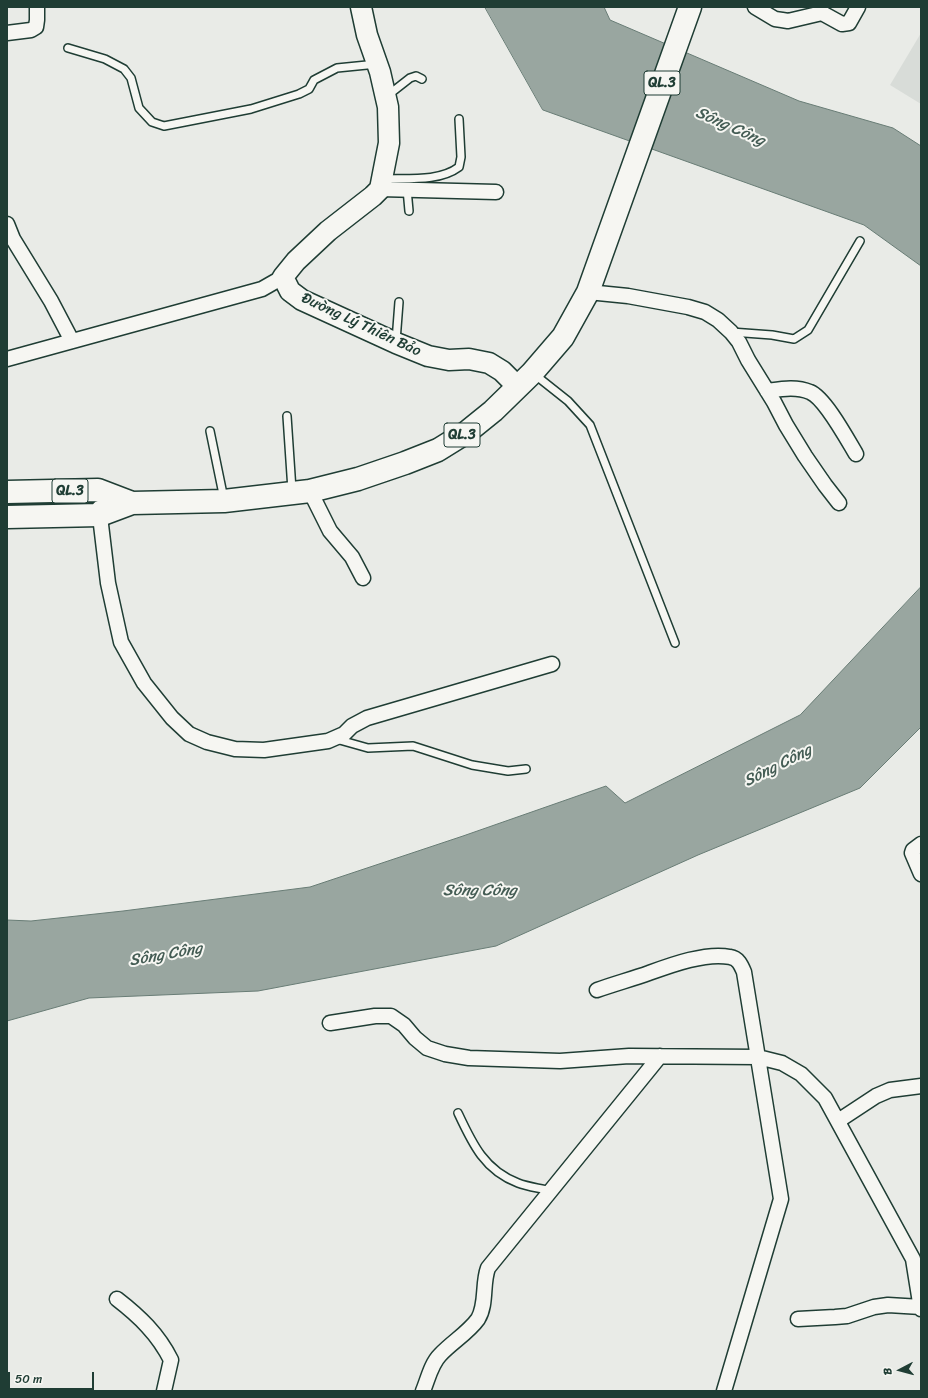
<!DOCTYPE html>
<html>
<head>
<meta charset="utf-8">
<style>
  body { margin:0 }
  #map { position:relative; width:928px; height:1398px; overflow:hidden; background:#e9ebe7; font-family:Sriracha,sans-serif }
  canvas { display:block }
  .frame { position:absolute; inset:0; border:8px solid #1f3d34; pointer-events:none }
  .north { position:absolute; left:880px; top:1350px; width:40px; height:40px; -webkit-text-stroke:3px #f6f6f2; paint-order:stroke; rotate:264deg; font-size:11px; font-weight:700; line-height:16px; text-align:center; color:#1f3d34 }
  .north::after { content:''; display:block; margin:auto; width:14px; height:18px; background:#1f3d34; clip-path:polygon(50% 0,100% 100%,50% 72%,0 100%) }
  .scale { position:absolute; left:8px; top:1372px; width:86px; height:18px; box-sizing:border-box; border:2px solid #1f3d34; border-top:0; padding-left:5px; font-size:12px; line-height:14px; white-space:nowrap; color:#1f3d34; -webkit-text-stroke:3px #f6f6f2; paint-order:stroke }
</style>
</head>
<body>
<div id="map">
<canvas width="928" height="1398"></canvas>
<div class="frame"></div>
<div class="north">B</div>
<div class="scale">50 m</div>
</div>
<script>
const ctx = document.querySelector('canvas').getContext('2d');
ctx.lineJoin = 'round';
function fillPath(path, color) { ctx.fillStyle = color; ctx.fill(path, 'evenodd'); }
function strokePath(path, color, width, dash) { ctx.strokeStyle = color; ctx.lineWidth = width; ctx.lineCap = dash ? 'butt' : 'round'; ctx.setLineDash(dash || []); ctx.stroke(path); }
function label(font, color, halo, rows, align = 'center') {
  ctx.font = font + ' Sriracha,sans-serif'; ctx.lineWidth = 4; ctx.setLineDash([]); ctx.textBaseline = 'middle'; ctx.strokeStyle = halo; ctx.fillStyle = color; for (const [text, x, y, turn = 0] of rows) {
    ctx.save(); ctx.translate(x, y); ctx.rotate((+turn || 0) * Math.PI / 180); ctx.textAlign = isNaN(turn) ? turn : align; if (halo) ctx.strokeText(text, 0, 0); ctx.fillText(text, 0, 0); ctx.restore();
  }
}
const built = new Path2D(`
  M921 33V104L890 85Z`);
const water = new Path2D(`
  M485 7H604L610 20 799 101 893 128 921 146V266L864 225 543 110Z
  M921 587V727L860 788 698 855 496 946 258 991 89 998 7 1021V920L31 921 123 911 310 887 463 836 606 786 625 803 800 715Z`);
const lane = new Path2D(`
  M68 48 105 59 124 69 131 78 139 108 152 122 164 126 251 109 299 94 309 89 314 80 337 68 377 64
  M387 96 410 78 416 76 422 79
  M383 179C407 178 439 182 459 167L461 157 459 119
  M407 189 409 211
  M731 332 772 335 794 339 808 330 860 241
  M396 341 399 302
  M534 374 568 401 590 425 675 643
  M287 416 292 490
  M210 431 224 499
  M336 739 368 748 413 746 472 765 508 771 526 769
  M458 1113C472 1143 484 1170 518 1183 528 1187 540 1188 551 1191`);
const street = new Path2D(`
  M755 7 775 19 782 20 788 21 822 13 842 24 849 23 858 7
  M7 33 31 30 36 27 37 20V7
  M380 189 496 192
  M7 224 13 239 51 301 72 341
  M588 292 628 296 688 307 705 312 718 320 731 332 739 342 748 360 774 402 786 425 805 456 825 485 839 503
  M7 359 262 289 283 277
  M767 391C781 389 796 386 810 392 825 398 847 439 856 454
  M310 491 330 531 352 557 363 578
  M99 508 108 583 121 642 144 683 172 718 189 734 207 742 235 749 264 750 328 741 344 734 352 726 367 718 552 664
  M921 844 913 850 912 853 921 874
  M597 990C614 984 632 979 649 973 671 965 706 952 730 957 738 958 741 965 744 972L781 1199 724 1391
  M330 1023 375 1016H391L404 1025 415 1038 427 1048 445 1054 469 1058 560 1061 629 1056 758 1057 782 1063 801 1074 825 1098 913 1259 921 1309
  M838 1121 876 1096 890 1090 921 1086
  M117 1299C139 1316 158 1334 171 1360L164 1391
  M798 1319 835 1317 847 1316 874 1307 888 1305 921 1307
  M423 1391C428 1379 431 1364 440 1355 452 1342 468 1333 478 1319 487 1304 482 1284 488 1268L660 1056`);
const secondary = new Path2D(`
  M361 7 367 35 380 72 388 107 389 143 380 189 373 196 328 231 296 261 283 277 290 291 302 300 396 343 428 356 449 360 469 359 489 363 502 371 518 387`);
const highway = new Path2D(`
  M7 492 98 490 132 503
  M7 517 100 515 132 503 224 501 310 491 358 479 405 463 438 450 467 432 493 411 532 373 563 337 588 292 690 7`);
const shields = [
  [662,83,36],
  [462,435,36],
  [70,491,36]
];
const shieldNames = [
  ["QL.3",662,83],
  ["QL.3",462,435],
  ["QL.3",70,491]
];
const streetNames = [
  ["Đường Lý Thiên Bảo",361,325,25]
];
const waterNames = [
  ["Sông Công",730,127,24],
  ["Sông Công",778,766,-27],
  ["Sông Công",480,891],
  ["Sông Công",166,955,-10]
];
fillPath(built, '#d8dcd8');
fillPath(water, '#99a6a0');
strokePath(water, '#687c75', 1);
strokePath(lane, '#1f3d34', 10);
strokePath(street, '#1f3d34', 17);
strokePath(secondary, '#1f3d34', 23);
strokePath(highway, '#1f3d34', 25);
strokePath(lane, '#f6f6f2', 7);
strokePath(street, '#f6f6f2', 14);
strokePath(secondary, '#f6f6f2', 20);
strokePath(highway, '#f6f6f2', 22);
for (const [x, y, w] of shields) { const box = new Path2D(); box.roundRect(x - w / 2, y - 12, w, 24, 3); ctx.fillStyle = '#f6f6f2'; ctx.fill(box); strokePath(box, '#1f3d34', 1); }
label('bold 14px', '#1f3d34', null, shieldNames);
label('15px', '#1f3d34', '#f6f6f2', streetNames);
label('italic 16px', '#445c54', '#f6f6f2', waterNames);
</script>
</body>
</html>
